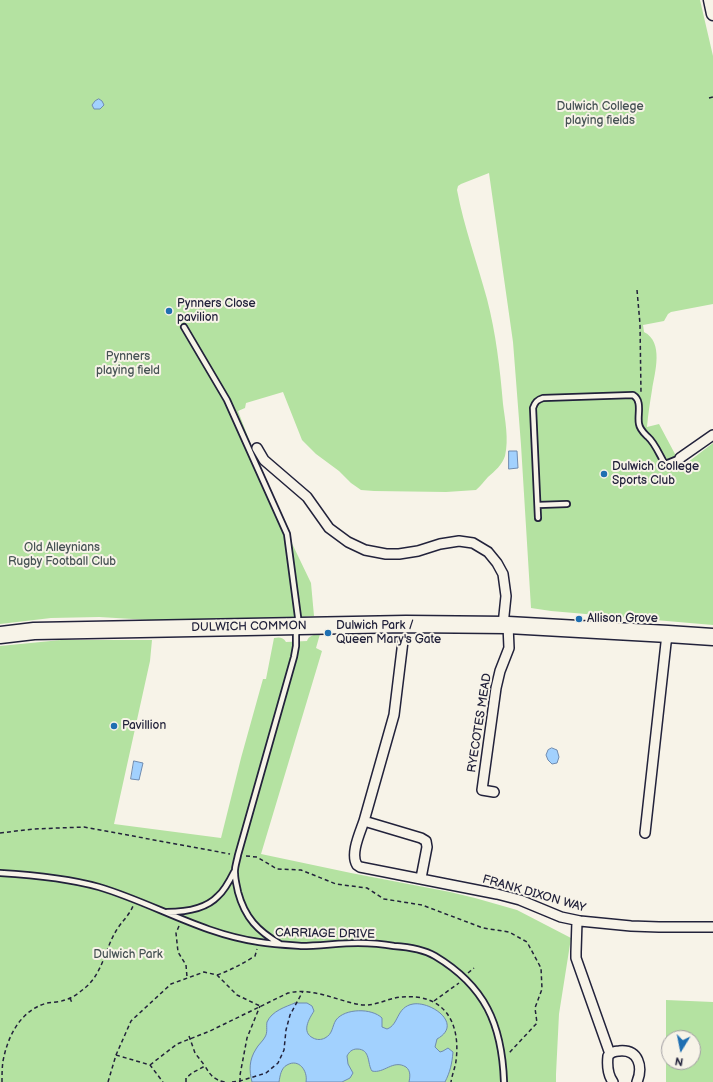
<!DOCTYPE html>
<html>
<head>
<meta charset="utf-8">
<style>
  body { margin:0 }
  #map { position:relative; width:713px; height:1082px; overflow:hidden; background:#f7f3e8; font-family:"Balsamiq Sans",sans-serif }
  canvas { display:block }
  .north { position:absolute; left:661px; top:1030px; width:40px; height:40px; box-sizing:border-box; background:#f7f3e8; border:1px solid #a29fa3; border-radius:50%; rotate:190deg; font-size:11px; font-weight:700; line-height:16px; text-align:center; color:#22223b }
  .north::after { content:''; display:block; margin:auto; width:14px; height:18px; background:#1f6fb2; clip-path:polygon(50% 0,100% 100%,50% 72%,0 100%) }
</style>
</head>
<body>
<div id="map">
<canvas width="713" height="1082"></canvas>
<div class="north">N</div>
</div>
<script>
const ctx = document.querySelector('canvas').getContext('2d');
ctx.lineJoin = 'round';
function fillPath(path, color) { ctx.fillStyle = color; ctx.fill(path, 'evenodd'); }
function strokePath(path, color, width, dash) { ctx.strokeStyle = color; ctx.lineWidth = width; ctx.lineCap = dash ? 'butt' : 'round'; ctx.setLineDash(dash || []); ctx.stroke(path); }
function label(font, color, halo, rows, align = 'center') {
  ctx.font = font + ' "Balsamiq Sans",sans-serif'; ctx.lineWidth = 4; ctx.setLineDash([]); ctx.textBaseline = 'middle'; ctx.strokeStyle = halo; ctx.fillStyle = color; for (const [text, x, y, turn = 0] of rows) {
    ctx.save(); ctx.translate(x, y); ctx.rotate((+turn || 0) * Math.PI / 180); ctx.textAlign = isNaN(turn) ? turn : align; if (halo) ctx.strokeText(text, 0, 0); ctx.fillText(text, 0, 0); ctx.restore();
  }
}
const green = new Path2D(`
  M0 0H700L713 56V304L671 312 668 314 664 321 643 325 644 332C664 342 655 372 652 390 650 402 648 415 647 427L659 424 675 454 683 462V466L713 443V625L551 611 531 608 521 445 513 342 489 173 461 184 458 186 457 190C464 227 477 262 487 299 496 334 500 368 503 404 505 420 509 439 505 456 502 465 495 471 488 477 484 481 481 486 476 490L446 492 374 491 361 490 351 483 339 471 316 454 302 440 283 392 246 403 245 408 238 411 260 468 287 533 311 583 314 616 247 621H167L99 617 51 618 0 624Z
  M320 634 316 648 322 651 261 854 351 873 450 892 475 898 517 910 571 938 559 1014 556 1074V1082H0V646L61 640H152L150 661 114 824 221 838 241 758 263 679H266L274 638C279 637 283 637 286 642L307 641C309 635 314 635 320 634Z
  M666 1000 713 1002V1082H666ZM669 1038H693V1062H669Z`);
const water = new Path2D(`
  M99 99 102 101 104 105 100 109H94L92 105 95 101Z
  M509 451H517L518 468 509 469Z
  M552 748 557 750 559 757 557 763 552 764 548 760 546 755 548 750Z
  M134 761 143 763 139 780 131 779Z
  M295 1003H307L312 1006 314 1011C309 1019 301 1032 313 1038 317 1040 321 1040 325 1038 333 1034 332 1026 336 1020 345 1008 372 1008 382 1018V1027L387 1029C399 1025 396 1007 413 1004 431 1001 464 1024 437 1039L435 1047 440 1052 443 1051 448 1048 453 1052C452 1064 450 1072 445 1082H409C410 1077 411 1071 406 1067 393 1059 384 1074 372 1071 367 1064 371 1049 357 1049 352 1049 349 1052 347 1056L348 1064 353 1073 350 1078 342 1082H306C308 1071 299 1058 287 1065 281 1068 280 1076 279 1082H252C249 1070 249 1060 256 1049 258 1045 263 1041 265 1037 268 1032 266 1027 267 1022 272 1011 285 1007 295 1003Z`);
const path = new Path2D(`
  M709 98 713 97
  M637 290 640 324 641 393
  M0 833 33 829 84 827 230 854
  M246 856 257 857 277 869 301 870 336 884 367 888 384 899 422 905 483 928 509 932 527 942 541 968 542 989 535 1008 537 1023 509 1053
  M179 926 176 933 178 952 186 965 187 977
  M468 973 474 968
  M217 975C231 970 242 964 255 956L257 949
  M70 998 72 1003
  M434 1001 459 983
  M189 1036 195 1053 205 1066
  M116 1055 150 1065 163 1082
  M150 1065 177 1044 210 1031 288 993C313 987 337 1001 362 1005 377 1006 388 998 401 997 444 993 461 1022 456 1061 455 1068 452 1075 451 1082
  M2 1082C2 1075 2 1068 3 1061 8 1035 21 1010 47 1003 53 1002 60 1002 65 1000 73 998 80 992 86 987 103 972 105 949 116 931 121 922 129 916 133 906
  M108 1082 116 1055 131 1021 171 984 204 972 217 975 237 995 260 1006
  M186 1082V1078L192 1073 205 1066C210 1075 214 1080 225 1082
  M232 1082 240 1081 266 1073 278 1063 284 1050 286 1030 290 1015 303 991
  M240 1082V1075L247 1038 260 1006`);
const lane = new Path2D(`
  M184 327 227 400 287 534 298 617V626L296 635V646L294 657 238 855C237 861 234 868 235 874 235 880 237 886 238 892 245 918 258 931 280 944
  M538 505 567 504
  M538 518 533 408C535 402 537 400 543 398L633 395C643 401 637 415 639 424 640 430 644 433 648 437 655 443 660 456 665 464L680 458
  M0 873C33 875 67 878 99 887 153 903 202 934 259 942 272 944 287 945 301 946 320 946 339 943 358 943 370 943 383 944 394 946 409 947 423 949 435 956 485 986 502 1024 504 1082
  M167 912C184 912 206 909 218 896 225 890 230 880 234 872`);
const street = new Path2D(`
  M257 448 264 460 307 497 329 528 348 542 365 550 386 554H399L418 551 440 544 459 541 473 543 488 552 497 563 503 574 506 596 503 625
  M680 458 713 435
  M494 792 482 790 496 688 500 671 509 648 508 625
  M364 821 394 715 403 641
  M645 833 666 643 668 634
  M421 878 427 847 426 841 421 838 364 821C360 833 350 854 357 865L360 867 497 894 520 900 561 917 580 921 631 926 659 927H713
  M577 921 576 952V958L610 1054
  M613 1082C608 1075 607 1065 608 1056 611 1052 614 1051 619 1051 639 1049 643 1067 637 1082`);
const secondary = new Path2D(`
  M710 0 713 14`);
const highway = new Path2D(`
  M0 635 34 631 406 624 508 625 668 634 713 637`);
const markers = [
  [169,311,4,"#1f6fb2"],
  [604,474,4,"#1f6fb2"],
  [579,619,4,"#1f6fb2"],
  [328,633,4,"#1f6fb2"],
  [114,726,4,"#1f6fb2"]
];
const parkNames = [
  ["Dulwich College",600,107],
  ["playing fields",600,121],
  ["Pynners",128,357],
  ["playing field",128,371],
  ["Old Alleynians",62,548],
  ["Rugby Football Club",62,562],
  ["Dulwich Park",128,955]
];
const poiNames = [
  ["Pynners Close",177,304],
  ["pavilion",177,318],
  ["Dulwich College",612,467],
  ["Sports Club",612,481],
  ["Allison Grove",587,619],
  ["Dulwich Park /",336,626],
  ["Queen Mary's Gate",336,640],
  ["Pavillion",122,726]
];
const streetNames = [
  ["DULWICH COMMON",249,627,-1],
  ["RYECOTES MEAD",480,723,-81],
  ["FRANK DIXON WAY",534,894,16],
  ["CARRIAGE DRIVE",325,934,1]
];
fillPath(green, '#b4e2a1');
fillPath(water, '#a2d1fe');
strokePath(water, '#6f8bb0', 1);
strokePath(lane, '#22223b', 8);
strokePath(street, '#22223b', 12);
strokePath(secondary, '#22223b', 15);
strokePath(highway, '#22223b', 19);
strokePath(path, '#22223b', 1.5, [4, 3]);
strokePath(lane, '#f7f3e8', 4.5);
strokePath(street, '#f7f3e8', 9);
strokePath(secondary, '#f7f3e8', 12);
strokePath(highway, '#f7f3e8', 16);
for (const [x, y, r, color] of markers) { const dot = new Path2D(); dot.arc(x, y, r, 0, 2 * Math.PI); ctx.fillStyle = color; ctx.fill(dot); strokePath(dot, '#f7f3e8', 1.5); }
label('12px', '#465254', '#f7f3e8', parkNames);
label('12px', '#22223b', '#f7f3e8', poiNames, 'left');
label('12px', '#22223b', '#f7f3e8', streetNames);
</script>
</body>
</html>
